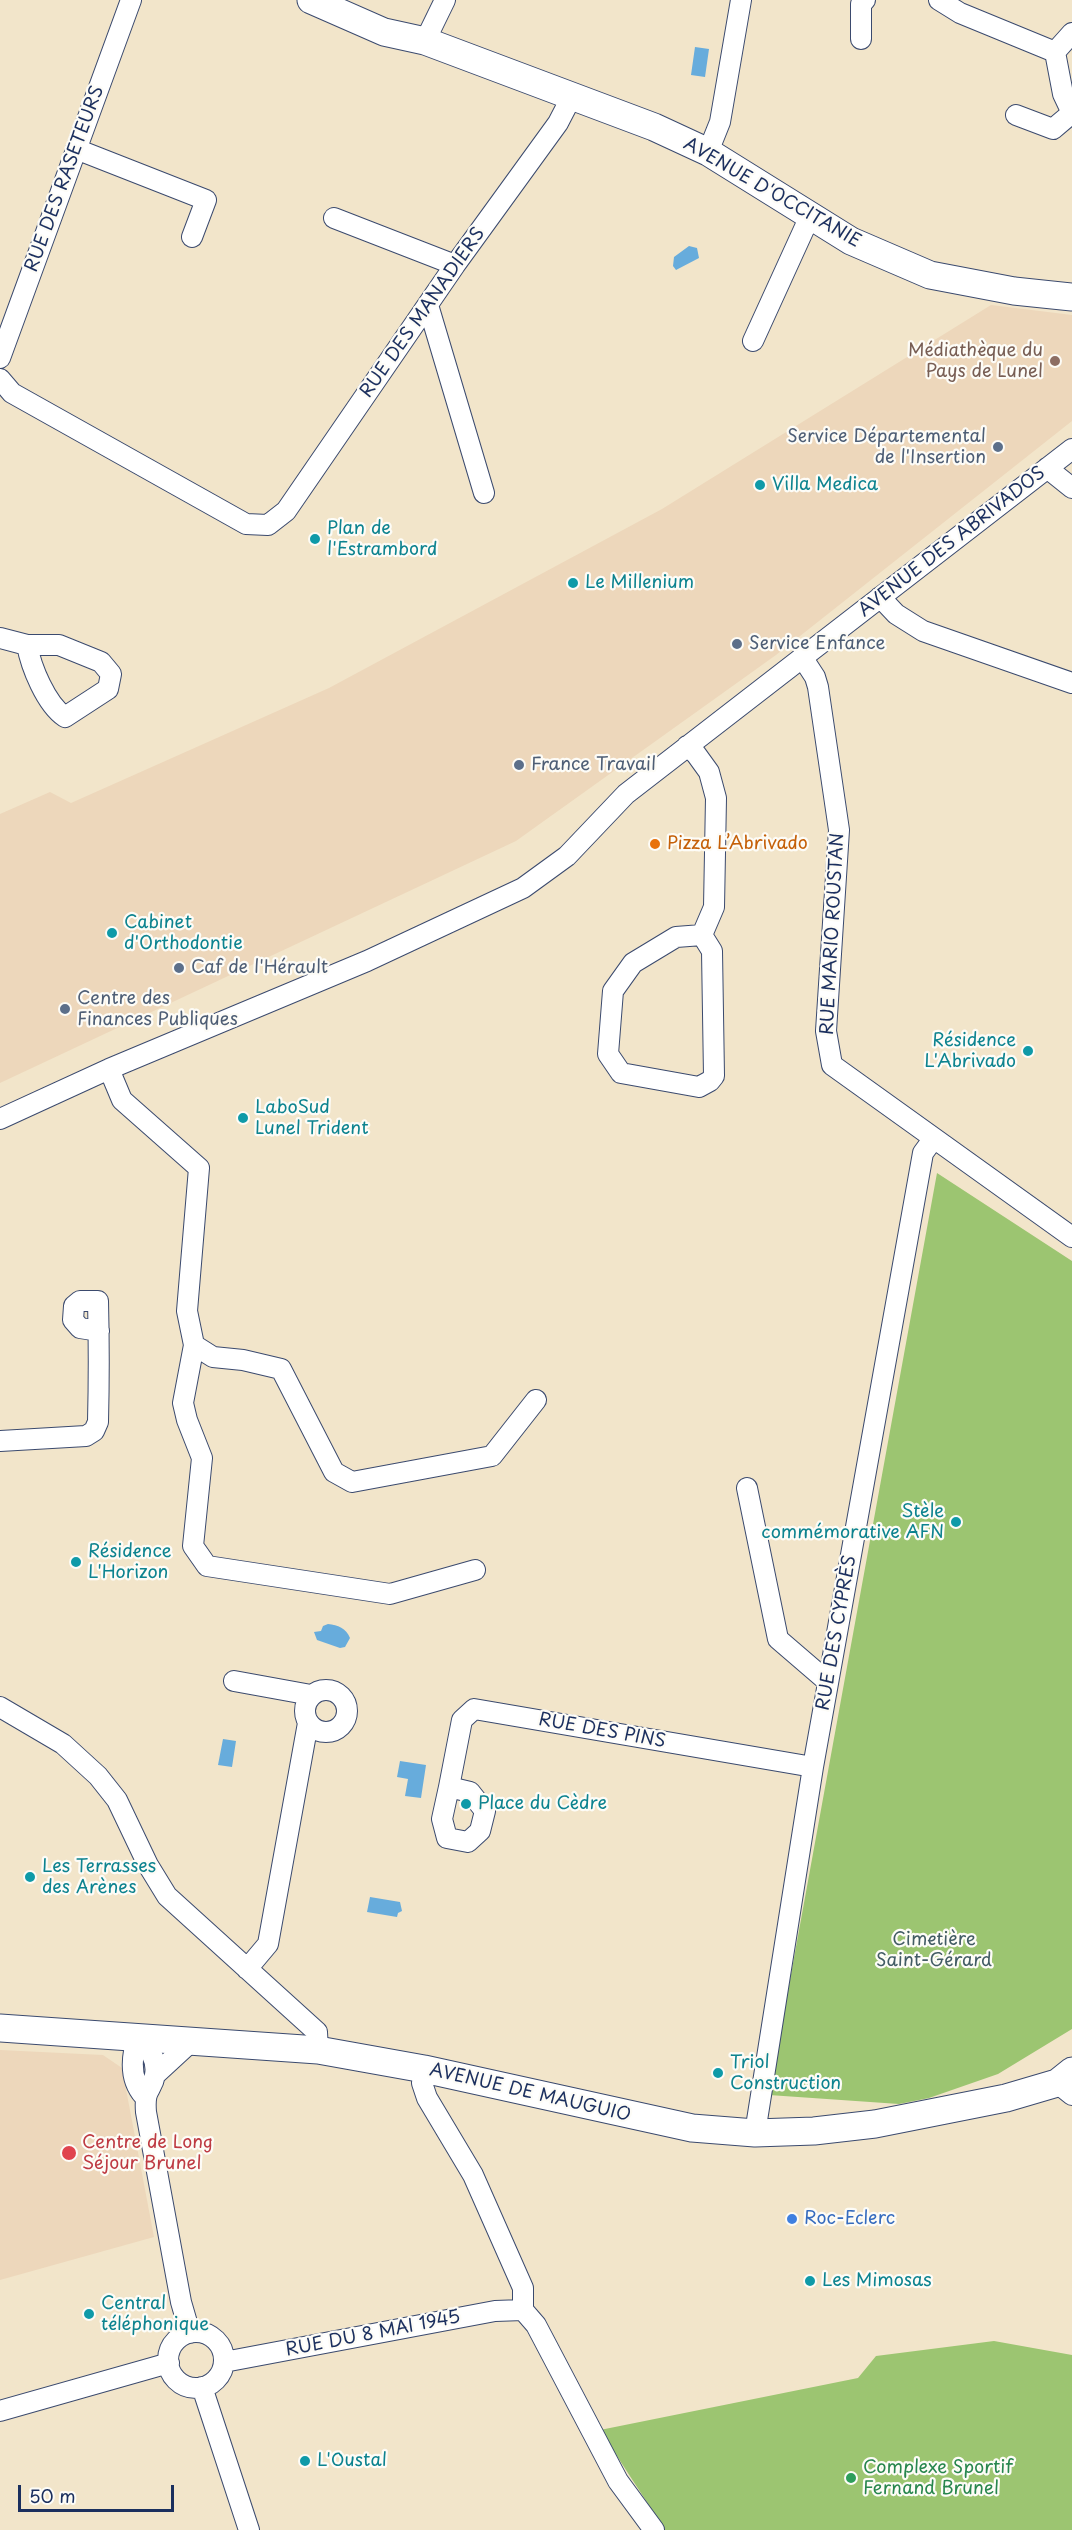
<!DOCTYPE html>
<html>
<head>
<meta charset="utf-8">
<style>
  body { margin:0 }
  #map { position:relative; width:1072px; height:2530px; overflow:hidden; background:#f2e5ca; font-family:"Playpen Sans",sans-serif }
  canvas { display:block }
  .scale { position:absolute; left:18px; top:2485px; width:156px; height:27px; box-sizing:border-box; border:3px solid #1b2f5e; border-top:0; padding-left:8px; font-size:18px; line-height:21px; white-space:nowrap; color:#1b2f5e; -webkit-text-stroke:4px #fdfcf7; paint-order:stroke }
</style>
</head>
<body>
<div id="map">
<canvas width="1072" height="2530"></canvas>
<div class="scale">50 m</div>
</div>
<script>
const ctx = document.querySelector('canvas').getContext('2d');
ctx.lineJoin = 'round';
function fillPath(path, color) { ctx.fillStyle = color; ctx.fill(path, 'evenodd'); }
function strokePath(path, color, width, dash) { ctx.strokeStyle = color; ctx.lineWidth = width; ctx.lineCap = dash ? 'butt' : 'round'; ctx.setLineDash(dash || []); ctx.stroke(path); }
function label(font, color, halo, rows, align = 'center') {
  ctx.font = font + ' "Playpen Sans",sans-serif'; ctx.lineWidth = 4.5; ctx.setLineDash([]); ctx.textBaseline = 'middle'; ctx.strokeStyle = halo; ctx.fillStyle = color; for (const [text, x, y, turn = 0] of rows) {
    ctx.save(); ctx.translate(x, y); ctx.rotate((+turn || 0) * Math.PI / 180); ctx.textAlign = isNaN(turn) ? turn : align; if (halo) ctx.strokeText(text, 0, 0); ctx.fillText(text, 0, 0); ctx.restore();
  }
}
const built = new Path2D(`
  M991 305 1072 315V421L776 655 516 841 0 1083V814L50 792 71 803 329 688 662 509Z
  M0 2050 103 2055 122 2068 154 2237 0 2280Z`);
const green = new Path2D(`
  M937 1173 1072 1261V2029L998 2074 929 2098 899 2104 769 2095Z
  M994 2341 1072 2355V2530H665L600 2430 858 2378 876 2356Z`);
const water = new Path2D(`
  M695 47 709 49 705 77 691 75Z
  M689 246 697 248 699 258 676 270 673 266 674 257Z
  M328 1624C338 1625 346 1628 350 1638L345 1647 340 1648 317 1640 314 1632 321 1631 323 1626Z
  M223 1739 236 1741 232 1767 218 1765Z
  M400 1761 426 1765 421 1798 405 1796 408 1779 397 1777Z
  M370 1897 400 1902 402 1911 398 1913 397 1917 367 1912Z`);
const street = new Path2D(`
  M939 0 960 13 1055 52 1072 33
  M861 39V4L865 0
  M425 41 445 0
  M1055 52 1063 94 1072 113
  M1016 115 1053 129 1072 113
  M76 149 206 200 192 237
  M708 152 720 122 741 0
  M334 218 455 265
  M428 305 484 493
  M753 341 810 216
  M0 358 131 0
  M0 379 12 393 246 524 268 525 286 511 455 265 558 123 572 96
  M1047 468 1072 488
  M880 597 896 614 923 631 1072 683
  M0 638 27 645H59L101 662 111 674 108 689 65 717C46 704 31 667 27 645
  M802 657 815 677 818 687 839 830 826 1031 832 1065 1072 1237
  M687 746 696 754 709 772 716 798 714 907 702 935 676 937 633 963 613 991 608 1054 621 1073 699 1087 710 1081 714 1076 712 951 702 935
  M109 1069 122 1100 199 1168 187 1311 194 1345 213 1357 243 1360 281 1369 334 1472 352 1482 492 1456 536 1400
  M0 1119 109 1069 367 961 523 888 567 856 626 794 1072 449
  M194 1345 183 1403 187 1420 202 1458 193 1546 207 1566 390 1594 475 1570
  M0 1441 86 1436 94 1431 98 1422C99 1382 99 1341 98 1301H80L74 1306 73 1320 80 1328 99 1331
  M747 1488 778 1639 828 1682
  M234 1681 311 1695
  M305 1711a21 21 0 1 1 42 0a21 21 0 1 1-42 0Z
  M0 1707 63 1744 98 1776 117 1800 148 1865 167 1896 317 2032 318 2050
  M449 1787 462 1720 474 1709 813 1767
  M449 1787 470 1792 485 1811 480 1831 468 1842 447 1838 442 1819Z
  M247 1969 268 1944 308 1723
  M424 2069 422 2083 427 2098 473 2175 523 2288V2310L536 2325 618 2481 654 2530
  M155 2075 193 2040
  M1057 2083 1072 2095
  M144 2096C129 2079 131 2057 138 2036 148 2047 158 2059 155 2075 152 2092 144 2087 146 2112L181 2302 190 2333
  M755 2133 813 1767 923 1153 934 1138
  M168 2360a28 28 0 1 1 56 0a28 28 0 1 1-56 0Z
  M224 2362 495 2311 523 2310
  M202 2387 249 2530
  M0 2411 169 2363`);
const secondary = new Path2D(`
  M311 0 384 32 425 41 654 127 708 152 851 241 930 275 1014 291 1072 297
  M0 2028 318 2050 424 2069 692 2128 755 2133 814 2131 875 2124 1006 2098 1057 2083 1072 2071`);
const markers = [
  [1055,361,6,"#8d6e63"],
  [998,447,6,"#5c6f8a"],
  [760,485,6,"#0f9aa8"],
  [315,539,6,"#0f9aa8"],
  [573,583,6,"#0f9aa8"],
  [737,644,6,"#5c6f8a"],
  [519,765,6,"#5c6f8a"],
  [655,844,6,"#e8710a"],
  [112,933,6,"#0f9aa8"],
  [179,968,6,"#5c6f8a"],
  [65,1009,6,"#5c6f8a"],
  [1028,1051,6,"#0f9aa8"],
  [243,1118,6,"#0f9aa8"],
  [956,1522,6,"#0f9aa8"],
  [76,1562,6,"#0f9aa8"],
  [466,1804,6,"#0f9aa8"],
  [30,1877,6,"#0f9aa8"],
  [718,2073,6,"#0f9aa8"],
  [69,2153,8,"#e0444e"],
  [792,2219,6,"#3f7fe0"],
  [810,2281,6,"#0f9aa8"],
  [89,2314,6,"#0f9aa8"],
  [305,2461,6,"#0f9aa8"],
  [851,2478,6,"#2e9e5b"]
];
const streetNames = [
  ["RUE DES RASETEURS",65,179,-70],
  ["AVENUE D'OCCITANIE",772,193,30],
  ["RUE DES MANADIERS",423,313,-55],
  ["AVENUE DES ABRIVADOS",952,542,-38],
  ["RUE MARIO ROUSTAN",833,934,-87],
  ["RUE DES CYPRÈS",837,1633,-80],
  ["RUE DES PINS",602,1731,10],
  ["AVENUE DE MAUGUIO",530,2093,13],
  ["RUE DU 8 MAI 1945",373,2334,-11]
];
const educationNames = [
  ["Médiathèque du",1043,351],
  ["Pays de Lunel",1043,372]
];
const serviceNames = [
  ["Service Départemental",986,437,"right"],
  ["de l'Insertion",986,458,"right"],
  ["Service Enfance",749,644],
  ["France Travail",531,765],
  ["Caf de l'Hérault",191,968],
  ["Centre des",77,999],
  ["Finances Publiques",77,1020]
];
const cultureNames = [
  ["Villa Medica",772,485],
  ["Plan de",327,529],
  ["l'Estrambord",327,550],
  ["Le Millenium",585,583],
  ["Cabinet",124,923],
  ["d'Orthodontie",124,944],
  ["Résidence",1016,1041,"right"],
  ["L'Abrivado",1016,1062,"right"],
  ["LaboSud",255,1108],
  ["Lunel Trident",255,1129],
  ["Stèle",944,1512,"right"],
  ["commémorative AFN",944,1533,"right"],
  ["Résidence",88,1552],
  ["L'Horizon",88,1573],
  ["Place du Cèdre",478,1804],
  ["Les Terrasses",42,1867],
  ["des Arènes",42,1888],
  ["Triol",730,2063],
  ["Construction",730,2084],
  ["Les Mimosas",822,2281],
  ["Central",101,2304],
  ["téléphonique",101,2325],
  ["L'Oustal",317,2461]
];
const foodNames = [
  ["Pizza L’Abrivado",667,844]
];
const parkNames = [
  ["Cimetière",934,1940],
  ["Saint-Gérard",934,1961]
];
const healthNames = [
  ["Centre de Long",82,2143],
  ["Séjour Brunel",82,2164]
];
const shopNames = [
  ["Roc-Eclerc",804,2219]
];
const leisureNames = [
  ["Complexe Sportif",863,2468],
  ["Fernand Brunel",863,2489]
];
fillPath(built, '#edd7bb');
fillPath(green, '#9cc571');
fillPath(water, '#67acdc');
strokePath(street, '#3b4a6e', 22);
strokePath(secondary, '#3b4a6e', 29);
strokePath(street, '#fff', 20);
strokePath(secondary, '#fff', 27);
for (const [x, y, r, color] of markers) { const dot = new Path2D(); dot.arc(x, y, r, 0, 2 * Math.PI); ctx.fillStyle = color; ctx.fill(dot); strokePath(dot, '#fdfcf7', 2); }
label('18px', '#1b2f5e', '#fdfcf7', streetNames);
label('18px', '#785e54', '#fdfcf7', educationNames, 'right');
label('18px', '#4e5e75', '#fdfcf7', serviceNames, 'left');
label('18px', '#0d838f', '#fdfcf7', cultureNames, 'left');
label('18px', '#c56008', '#fdfcf7', foodNames, 'left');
label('18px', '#425c64', '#fdfcf7', parkNames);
label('18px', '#be3a42', '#fdfcf7', healthNames, 'left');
label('18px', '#366cbe', '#fdfcf7', shopNames, 'left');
label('18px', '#27864d', '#fdfcf7', leisureNames, 'left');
</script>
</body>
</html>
